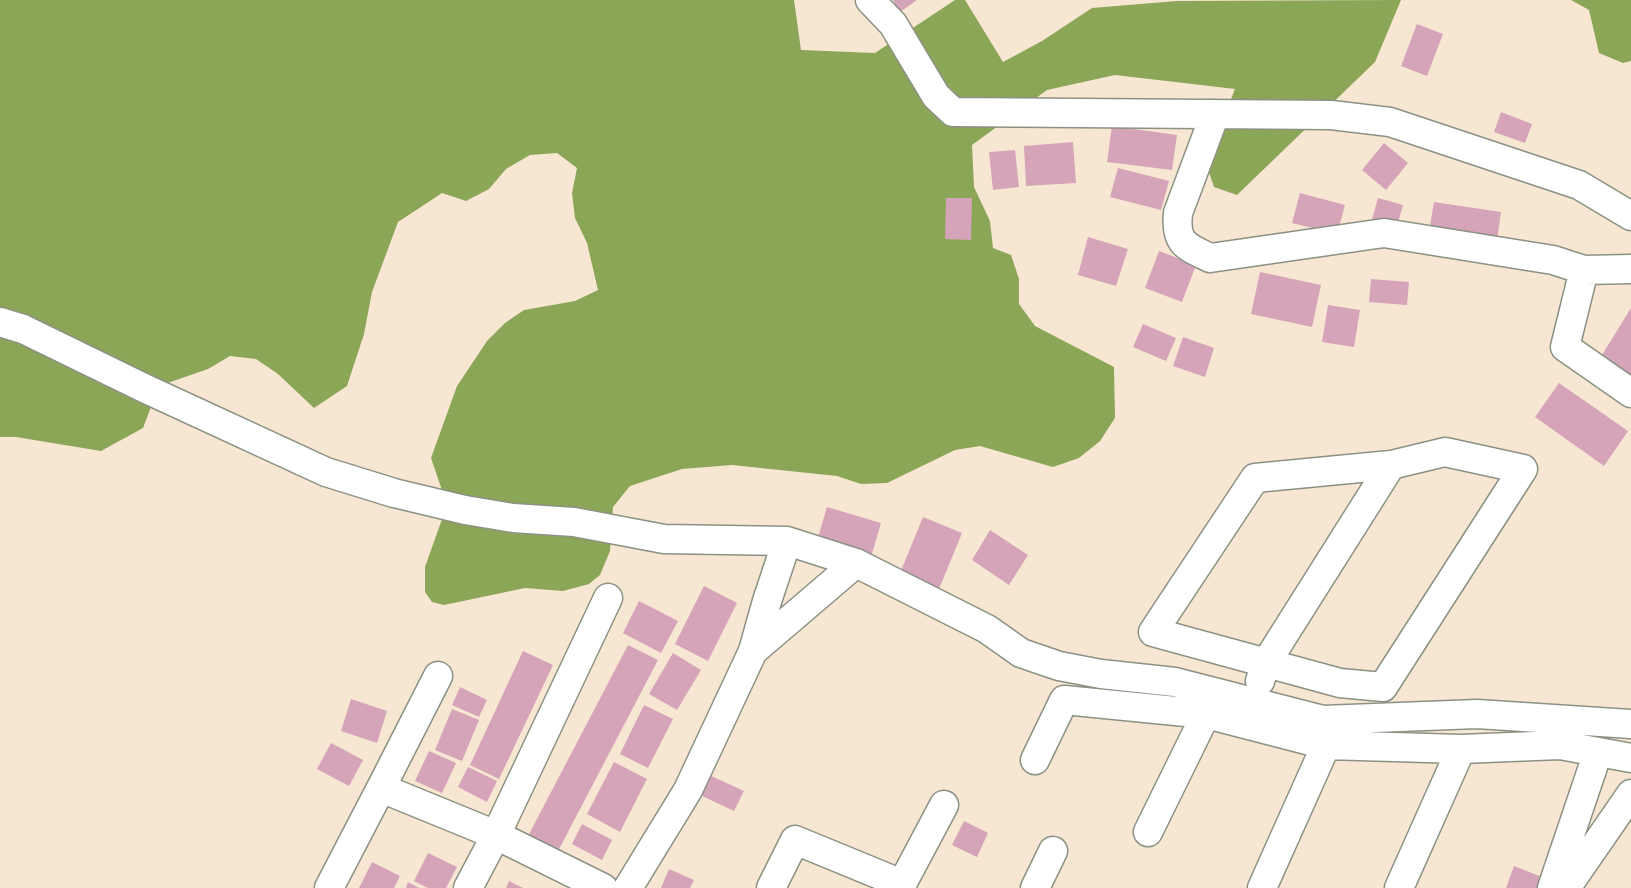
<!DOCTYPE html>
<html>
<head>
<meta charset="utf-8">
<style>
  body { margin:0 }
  canvas { display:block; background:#f7e6d2 }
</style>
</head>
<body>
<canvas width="1631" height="888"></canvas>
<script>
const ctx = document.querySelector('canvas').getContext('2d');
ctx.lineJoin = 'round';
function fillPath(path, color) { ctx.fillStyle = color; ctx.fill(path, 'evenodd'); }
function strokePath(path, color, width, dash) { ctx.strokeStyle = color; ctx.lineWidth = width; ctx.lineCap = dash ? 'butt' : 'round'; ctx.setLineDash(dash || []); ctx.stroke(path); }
const forest = new Path2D(`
  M0 0H794L801 50 875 53 955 0H965L1003 62 1042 41 1092 8 1177 1 1401 0 1375 62 1237 195 1214 187 1206 163 1235 89 1115 75 1047 90 972 145 974 187 990 221 993 248 1011 255 1019 279V304L1035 326 1114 367 1115 418 1100 441 1079 458 1053 467 980 446 955 450 887 483 861 484 837 476 732 465 682 469 630 486 613 507 610 551 600 575 589 584 563 591 525 588 444 605 432 602 425 592V567L447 505 431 458 457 386 487 341 505 323 524 310 575 301 598 290 587 243 575 218 572 193 577 168 557 153 530 155 506 169 489 189 466 201 442 193 398 222 372 292 364 334 347 386 314 408 278 374 256 359 230 356 208 369 159 386 143 428 101 451 16 437H0Z
  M1571 0H1631V61L1623 63 1599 53 1589 10Z`);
const building = new Path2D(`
  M893 0H917L900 12Z
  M1417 24 1443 34 1427 76 1401 66Z
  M1501 112 1532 124 1525 143 1494 132Z
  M1112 126 1177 135 1172 170 1107 162Z
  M1073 142 1076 183 1026 186 1024 146Z
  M1384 143 1408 163 1386 190 1362 170Z
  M1015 150 1019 187 993 190 989 152Z
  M1118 168 1169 181 1161 210 1110 197Z
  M1300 193 1345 205 1337 234 1292 223Z
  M946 198H972L971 240 945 239Z
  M1378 198 1403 205 1396 230 1371 223Z
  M1434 202 1501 212 1496 248 1428 238Z
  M1088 237 1128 249 1116 286 1078 275Z
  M1159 251 1196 265 1182 302 1145 288Z
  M1260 272 1321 285 1312 327 1251 314Z
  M1371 279 1409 282 1407 305 1369 302Z
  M1328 305 1360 310 1354 347 1322 342Z
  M1631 308V374L1602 355Z
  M1143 324 1176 338 1166 361 1133 347Z
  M1183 337 1214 348 1205 377 1173 366Z
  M1559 383 1628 431 1604 466 1535 417Z
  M827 507 881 523 871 557 817 541Z
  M923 517 962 533 937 594 898 578Z
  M990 530 1028 555 1009 585 972 560Z
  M704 586 737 603 708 661 675 644Z
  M639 601 678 621 661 653 623 633Z
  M628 645 658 660 557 853 527 838Z
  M523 651 553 665 499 779 470 765Z
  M673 653 701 670 677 710 649 694Z
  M460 687 487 700 479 717 452 705Z
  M351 699 387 711 377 743 341 731Z
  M644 705 673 719 648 768 620 754Z
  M452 709 479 720 462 761 435 750Z
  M331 743 363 760 349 786 317 769Z
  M429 751 456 763 442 793 415 781Z
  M614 762 647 779 620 832 587 814Z
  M468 767 497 781 487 802 458 787Z
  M709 775 744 791 734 811 700 795Z
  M964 821 988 833 977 857 952 845Z
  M582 824 612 840 602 860 572 844Z
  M428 853 457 867 446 888H428L414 881Z
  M372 862 400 876 394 888H359Z
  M1514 866 1547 879 1544 888H1506Z
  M669 869 694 880 690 888H661Z
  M509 881 523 888H506Z
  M408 882 419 888H406Z`);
const minor = new Path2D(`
  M870 0 893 24 936 96 953 112 1331 115 1390 122 1579 185 1631 216
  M1215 114 1178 213C1175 243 1185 246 1210 258L1384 233 1553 260 1584 270 1631 269
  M1584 270 1565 347 1631 393
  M0 322 23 329 144 388 326 472 394 493 465 510 513 518 574 522 664 539 787 541 856 563 987 629 1021 653 1059 666 1101 674 1175 682 1323 720 1477 714 1631 724
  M1445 452 1523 469 1383 687 1340 683 1153 632 1255 478 1391 465Z
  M753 651 856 563
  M1260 681 1266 663 1391 465
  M1035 760 1064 700 1206 714 1326 745 1461 749 1560 745 1631 758
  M381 788 438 676
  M1148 832 1206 714
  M902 884 944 805
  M329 888 381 788 496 835 603 888
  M468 888 496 835 608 598
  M628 888 688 790 753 651 767 601 787 541
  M771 888 795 840 902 884 901 888
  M1035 888 1053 851
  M1262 888 1326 745
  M1399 888 1461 749
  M1552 888 1598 752
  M1566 888 1631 794`);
fillPath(forest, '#8ca658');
fillPath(building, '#d5a4b8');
strokePath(minor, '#8b9283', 31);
strokePath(minor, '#fff', 28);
</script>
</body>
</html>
